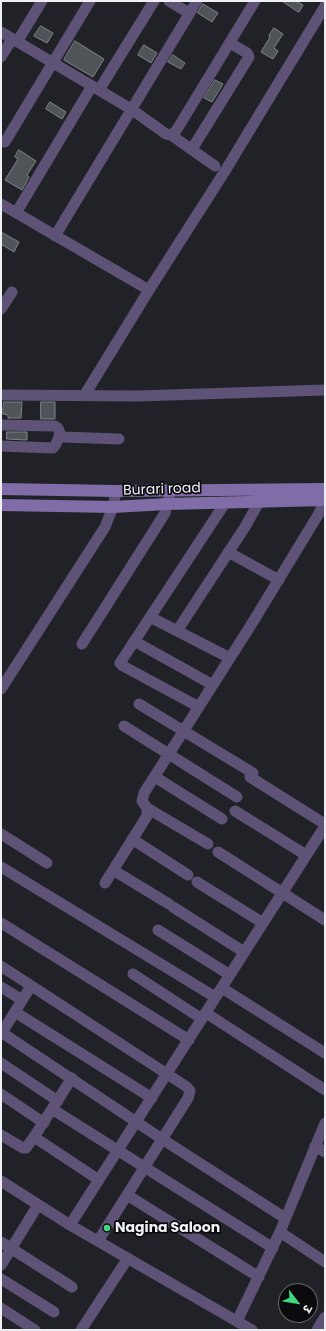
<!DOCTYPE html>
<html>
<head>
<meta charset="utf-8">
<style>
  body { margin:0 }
  #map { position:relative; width:326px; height:1331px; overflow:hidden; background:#202227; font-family:Poppins,"Noto Sans Devanagari",sans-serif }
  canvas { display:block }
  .frame { position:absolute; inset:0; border:2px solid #eff0f4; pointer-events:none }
  .north { position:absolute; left:278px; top:1283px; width:40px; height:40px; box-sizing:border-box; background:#0b0b0e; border:1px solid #66676a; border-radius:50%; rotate:121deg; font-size:11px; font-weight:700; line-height:16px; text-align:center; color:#eff0f4 }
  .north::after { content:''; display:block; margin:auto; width:14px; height:18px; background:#42d77c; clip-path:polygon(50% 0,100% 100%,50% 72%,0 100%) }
</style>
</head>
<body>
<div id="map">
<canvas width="326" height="1331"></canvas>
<div class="frame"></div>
<div class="north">उ</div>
</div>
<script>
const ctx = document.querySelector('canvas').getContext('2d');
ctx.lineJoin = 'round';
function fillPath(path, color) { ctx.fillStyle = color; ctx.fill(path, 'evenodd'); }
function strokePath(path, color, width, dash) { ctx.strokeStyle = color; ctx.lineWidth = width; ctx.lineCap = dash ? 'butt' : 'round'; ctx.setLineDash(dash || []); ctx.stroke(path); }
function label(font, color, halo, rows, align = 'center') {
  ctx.font = font + ' Poppins,sans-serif'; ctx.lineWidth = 3.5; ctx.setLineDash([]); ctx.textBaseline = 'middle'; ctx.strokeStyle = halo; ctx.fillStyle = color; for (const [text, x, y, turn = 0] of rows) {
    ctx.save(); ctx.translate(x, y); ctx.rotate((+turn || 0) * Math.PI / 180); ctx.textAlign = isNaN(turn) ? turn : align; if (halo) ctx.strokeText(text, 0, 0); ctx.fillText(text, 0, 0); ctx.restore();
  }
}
const building = new Path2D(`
  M282 1H296L303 5 299 12Z
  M203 4 218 13 212 22 198 13Z
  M41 26 53 33 47 43 34 36Z
  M274 28 283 34 274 48 278 51 273 59 261 52 270 37 269 36Z
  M75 41 104 59 93 77 64 60Z
  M144 45 157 53 151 63 138 55Z
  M173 55 185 63 181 69 168 62Z
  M215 80 223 84 212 102 204 98Z
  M50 102 66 112 62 119 46 109Z
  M19 150 36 161 27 175 29 177 22 190 5 180 18 159 15 157Z
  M1 232 19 242 14 252 1 244Z
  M4 402H22L21 418H8V415L3 414Z
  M41 402H55V419H41Z
  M7 432H27V440L7 439Z`);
const street = new Path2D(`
  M169 1 189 13
  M1 32 131 109 166 134 171 135 176 131 255 1
  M17 42 42 1
  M1 57 12 39
  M99 90 154 1
  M171 135 215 166
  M5 142 90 1
  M192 149 249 57 247 53 230 43
  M1 204 149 290
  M16 213 92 86
  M55 236 197 1
  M1 309 12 292
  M1 395 138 396 325 390
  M84 396 149 290 225 171 325 6
  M1 425 55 426 58 428 61 436 63 437 119 439
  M1 446 53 448 56 444 60 434
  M228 552 279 580
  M150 617 230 658
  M177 631 245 527 259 502
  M134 641 213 685
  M82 644 160 521 165 513 169 497
  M1 689 105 527 113 507 116 491
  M139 704 253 773 250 777 325 824
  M199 707 123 666 120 663 225 503
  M124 726 237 797
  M155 777 222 819
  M147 808 208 844
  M235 811 306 855
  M1 834 47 863
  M132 839 188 875
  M218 852 325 920
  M1 867 215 997
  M113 870 169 904
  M197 882 263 923
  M105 883 147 816V808L142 801 144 793 251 625 318 515 325 501
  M173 907 244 952
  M1 923 189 1040
  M158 930 230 975
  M1 966 187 1087 190 1091 188 1098 98 1241
  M133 974 202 1019
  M1 987 22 1000
  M222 988 325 1053
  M15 1012 152 1098
  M206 1013 325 1090
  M1 1032 162 1139 285 1218
  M1 1034 31 986
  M1 1063 58 1101
  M1 1094 44 1123
  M52 1109 273 1248
  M1 1135 23 1148H26L34 1137 72 1078
  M34 1137 99 1180
  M315 1146 325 1152
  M1 1181 70 1225 252 1330
  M127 1195 259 1277
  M70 1225 325 826
  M280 1232 325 1262
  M1 1242 72 1287
  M1 1265 38 1205
  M1 1279 54 1312
  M1 1308 35 1330
  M237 1321 280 1232 325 1123
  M81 1330 128 1258
  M317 1330 325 1317`);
const secondary = new Path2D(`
  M1 489 116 491 325 489
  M1 505 113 507 167 504 325 500`);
const markers = [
  [107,1228,4,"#42d77c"]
];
const streetNames = [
  ["Burari road",162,490,-2]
];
const poiNames = [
  ["Nagina Saloon",115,1228]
];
fillPath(building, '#4f5459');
strokePath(building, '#7f8489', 1);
strokePath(street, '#5e5276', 11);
strokePath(secondary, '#806ca6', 12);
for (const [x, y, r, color] of markers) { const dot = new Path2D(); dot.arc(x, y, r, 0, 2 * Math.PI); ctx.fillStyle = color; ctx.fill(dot); strokePath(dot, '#0b0b0e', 1.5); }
label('14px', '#eff0f4', '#0b0b0e', streetNames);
label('bold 14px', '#eff0f4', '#0b0b0e', poiNames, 'left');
</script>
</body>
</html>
